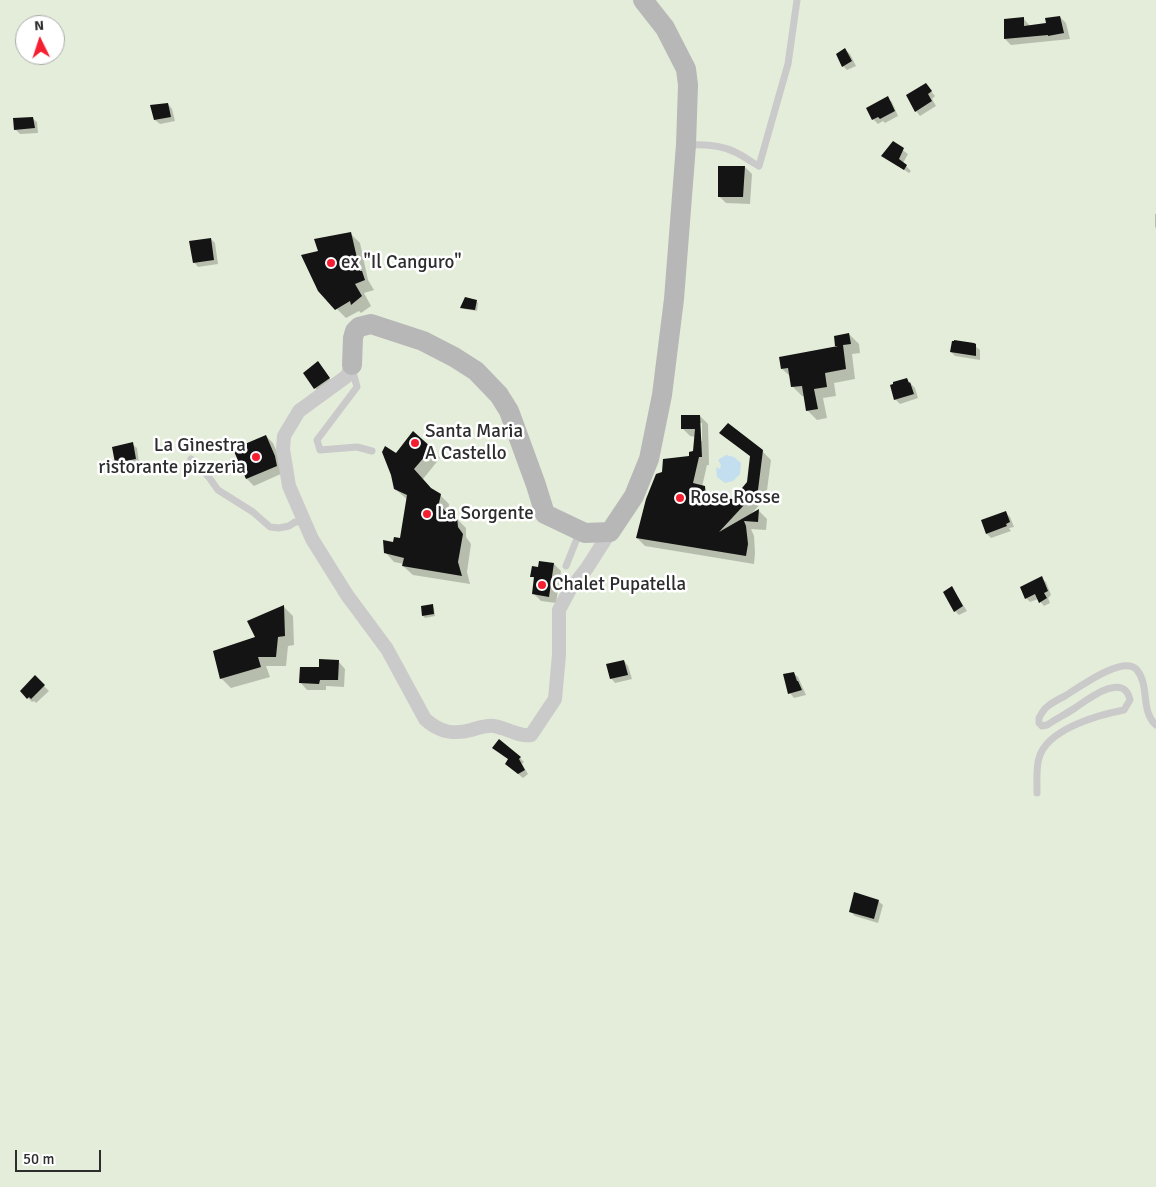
<!DOCTYPE html>
<html>
<head>
<meta charset="utf-8">
<style>
  body { margin:0 }
  #map { position:relative; width:1156px; height:1187px; overflow:hidden; background:#fff; font-family:Signika,sans-serif }
  canvas { display:block }
  .north { position:absolute; left:15px; top:15px; width:50px; height:50px; box-sizing:border-box; background:#fff; border:1px solid #ababab; border-radius:50%; rotate:356deg; font-size:14px; font-weight:700; line-height:20px; text-align:center; color:#2d2d2d }
  .north::after { content:''; display:block; margin:auto; width:18px; height:22px; background:#f61e31; clip-path:polygon(50% 0,100% 100%,50% 72%,0 100%) }
  .scale { position:absolute; left:15px; top:1150px; width:86px; height:22px; box-sizing:border-box; border:2px solid #2d2d2d; border-top:0; padding-left:6px; font-size:15px; line-height:18px; white-space:nowrap; color:#2d2d2d; -webkit-text-stroke:4px #fff; paint-order:stroke }
</style>
</head>
<body>
<div id="map">
<canvas width="1156" height="1187"></canvas>
<div class="north">N</div>
<div class="scale">50 m</div>
</div>
<script>
const ctx = document.querySelector('canvas').getContext('2d');
ctx.lineJoin = 'round';
function fillPath(path, color) { ctx.fillStyle = color; ctx.fill(path, 'evenodd'); }
function strokePath(path, color, width, dash) { ctx.strokeStyle = color; ctx.lineWidth = width; ctx.lineCap = dash ? 'butt' : 'round'; ctx.setLineDash(dash || []); ctx.stroke(path); }
function label(font, color, halo, rows, align = 'center') {
  ctx.font = font + ' Signika,sans-serif'; ctx.lineWidth = 5; ctx.setLineDash([]); ctx.textBaseline = 'middle'; ctx.strokeStyle = halo; ctx.fillStyle = color; for (const [text, x, y, turn = 0] of rows) {
    ctx.save(); ctx.translate(x, y); ctx.rotate((+turn || 0) * Math.PI / 180); ctx.textAlign = isNaN(turn) ? turn : align; if (halo) ctx.strokeText(text, 0, 0); ctx.fillText(text, 0, 0); ctx.restore();
  }
}
const green = new Path2D(`
  M0 0H1156V1187H0ZM25 25H55V55H25Z`);
const water = new Path2D(`
  M726 455 734 457 741 463 740 474 733 481 725 483 717 477 716 467 720 469 721 465 718 460Z`);
const shadow = new Path2D(`
  M1060 17 1066 23 1070 39 1011 45 1005 39 1023 18 1030 26 1047 25Z
  M845 49 850 54 856 66 847 70 843 66Z
  M926 85 935 96 932 99 936 106 920 116 916 111Z
  M887 98 892 102 898 116 885 123 883 121 878 124 873 119Z
  M168 104 172 109 175 121 160 124 155 120 152 107Z
  M32 118 37 122 38 133 20 134 15 129Z
  M893 143 908 154 903 163 911 171 909 173 883 156Z
  M745 167 752 174 750 204 726 203 719 196Z
  M1155 214H1156V228L1155 227Z
  M350 233 360 243 368 280 374 290 364 293 371 306 361 313 359 311 346 318 319 291V252Z
  M211 239 215 243 218 264 198 267 194 262Z
  M476 301 478 303 477 311 464 309 462 307Z
  M849 334 859 344 860 353 852 354 855 379 834 383 836 396 823 398 827 418 817 420 807 410 805 396H802L792 386 791 377 782 369 838 347 837 346Z
  M975 346 980 350V360L955 356 951 352Z
  M318 363 333 383 319 393 304 373Z
  M907 380 915 388 918 398 900 404 895 399Z
  M700 416 708 424 709 465H707L702 487 712 496 713 499 733 501 748 483 751 457 721 433 762 451 771 460 766 498 750 515 759 511 767 519 766 530 751 529 754 536 755 553 754 564 645 546 637 538 694 452 696 437 690 436 682 428ZM699 423H702V441H700Z
  M266 436 273 443 282 464 283 473 254 486 247 479Z
  M132 444 137 448 139 463 121 467 116 462Z
  M431 449 440 458 423 479 433 491 440 495 449 504 448 513 456 518 466 528V537L471 544 467 572 470 584 413 575 403 566 404 564 394 562 385 552 401 539 408 500 395 489 396 455Z
  M1005 512 1010 517 1014 527 1009 528 1011 531 991 538 987 534Z
  M554 564 561 571 556 603 541 601 533 593 535 579 532 576 539 568Z
  M1041 578 1046 582 1051 595 1048 598 1050 603 1044 606 1038 599 1030 602 1026 598Z
  M952 588 967 611 959 615 955 611Z
  M432 606 434 608 435 616 425 618 423 616Z
  M284 607 293 616 294 645 288 646 286 666H266L270 677 231 688 221 678Z
  M338 661 345 669 344 687 326 686V690H307L300 682 320 669Z
  M624 661 628 666 632 679 615 683 611 678Z
  M793 673 798 677 806 695 794 698 790 693Z
  M35 677 49 691 36 703 34 701 32 702 21 691Z
  M520 758 524 762 522 764 528 774 523 778 511 768Z
  M878 901 883 905 878 923 855 916 850 911Z`);
const building = new Path2D(`
  M1060 16 1064 33 1048 36V35L1004 39V19L1024 17V26L1046 23 1045 18Z
  M845 48 852 61 842 67 836 54Z
  M926 83 932 91 928 94 932 101 915 112 906 95Z
  M888 96 895 111 880 119 878 117 872 120 866 108Z
  M168 103 171 117 154 120 150 105Z
  M33 117 35 128 14 130 13 118Z
  M893 141 904 148 899 159 907 165 904 170 881 156Z
  M718 166H745L743 197H718Z
  M351 232 360 271H362L365 280 355 284 362 296 351 305 350 301 335 310 318 291 301 255 318 251 314 239Z
  M211 238 214 260 193 263 189 241Z
  M465 297 477 300 475 310 460 308Z
  M849 333 851 344 843 345 846 369 825 373 827 387 814 389 818 409 806 411 802 386 791 387 788 368 781 369 779 357 838 346H835L834 336Z
  M954 340 974 343 976 344V356L950 352 952 341H954Z
  M318 361 330 378 314 389 303 373Z
  M907 378 909 383 910 382 914 394 894 400 890 385 893 384V382Z
  M681 415H700L702 457H699L693 483 705 486 706 497 733 499 747 482 750 456 719 433 728 423 763 450 758 490 719 532 759 509 758 522 744 521 746 526 748 544 746 556 636 538 646 499 656 474 662 472 663 459 689 456V452L693 451 695 429H681Z
  M413 431 432 448 414 469 431 488 441 494 439 503 445 511 457 517 458 527 463 534 458 562 462 576 402 566 404 558 384 553 383 540 393 542 394 537 400 538 407 495 394 489 391 475 382 452 385 446 396 453Z
  M266 435 275 456 277 466 246 479 233 449Z
  M133 442 136 459 115 463 112 447Z
  M1006 511 1010 522 1006 524 1007 526 986 534 981 520Z
  M539 561 554 563 549 597 532 594 534 577H530L532 566 538 567Z
  M1042 576 1048 591 1044 593 1047 598 1039 603 1035 594 1025 599 1020 587Z
  M952 586 963 606 954 612 943 592Z
  M433 604 434 614 422 616 421 606Z
  M284 605 285 636 278 637 276 657H258L261 667 220 679 213 651 255 637 247 621Z
  M319 659 339 660 338 680H320L319 684 299 683 300 667H319Z
  M624 660 628 675 610 679 606 664Z
  M794 672 797 681H798L802 690 788 694 783 674Z
  M35 675 45 685 31 699 29 697 27 699 20 691Z
  M499 739 521 757 519 759 525 770 518 774 505 764 508 759 492 748Z
  M854 892 879 900 874 919 849 912Z`);
const lane = new Path2D(`
  M689 145C705 144 721 145 735 152 744 156 751 162 759 166L788 64 797 0
  M352 368 357 387 317 440 320 450 357 447 372 451
  M191 459 208 476 218 490 253 512 270 527 279 528 289 526 295 522H304
  M566 566 580 531
  M1037 793C1037 782 1036 768 1039 758 1047 729 1098 715 1124 710L1130 700C1124 671 1088 699 1075 708 1066 714 1056 719 1047 725L1042 726 1039 723V718C1041 714 1044 709 1048 706 1053 702 1059 699 1065 696 1078 688 1124 654 1137 670 1150 686 1140 711 1156 725`);
const street = new Path2D(`
  M352 365 347 376 299 411 284 436 283 449 289 486 312 539 347 595 387 649 425 719C439 732 453 735 471 730 478 728 487 725 494 726 507 728 518 737 531 735L555 699 559 655V610L569 591 587 568 610 532`);
const secondary = new Path2D(`
  M352 365 353 338 355 331 359 327 371 324 423 341 454 357 476 371 499 395 509 411 536 485 545 514 585 533 610 532 634 496 649 459 662 395 674 299 686 145 688 85 686 69 665 28 643 0`);
const markers = [
  [331,263,5,"#f61e31"],
  [415,443,5,"#f61e31"],
  [256,457,5,"#f61e31"],
  [680,498,5,"#f61e31"],
  [427,514,5,"#f61e31"],
  [542,585,5,"#f61e31"]
];
const poiNames = [
  ["ex \"Il Canguro\"",341,263],
  ["Santa Maria",425,432],
  ["A Castello",425,454],
  ["La Ginestra",246,446,"right"],
  ["ristorante pizzeria",246,468,"right"],
  ["Rose Rosse",690,498],
  ["La Sorgente",437,514],
  ["Chalet Pupatella",552,585]
];
fillPath(green, '#e4edd9');
fillPath(water, '#c3deee');
fillPath(shadow, '#0003');
fillPath(building, '#141414');
strokePath(lane, '#cacaca', 7);
strokePath(street, '#cacaca', 14);
strokePath(secondary, '#b7b7b7', 20);
for (const [x, y, r, color] of markers) { const dot = new Path2D(); dot.arc(x, y, r, 0, 2 * Math.PI); ctx.fillStyle = color; ctx.fill(dot); strokePath(dot, '#fff', 2); }
label('19px', '#2d2d2d', '#fff', poiNames, 'left');
</script>
</body>
</html>
